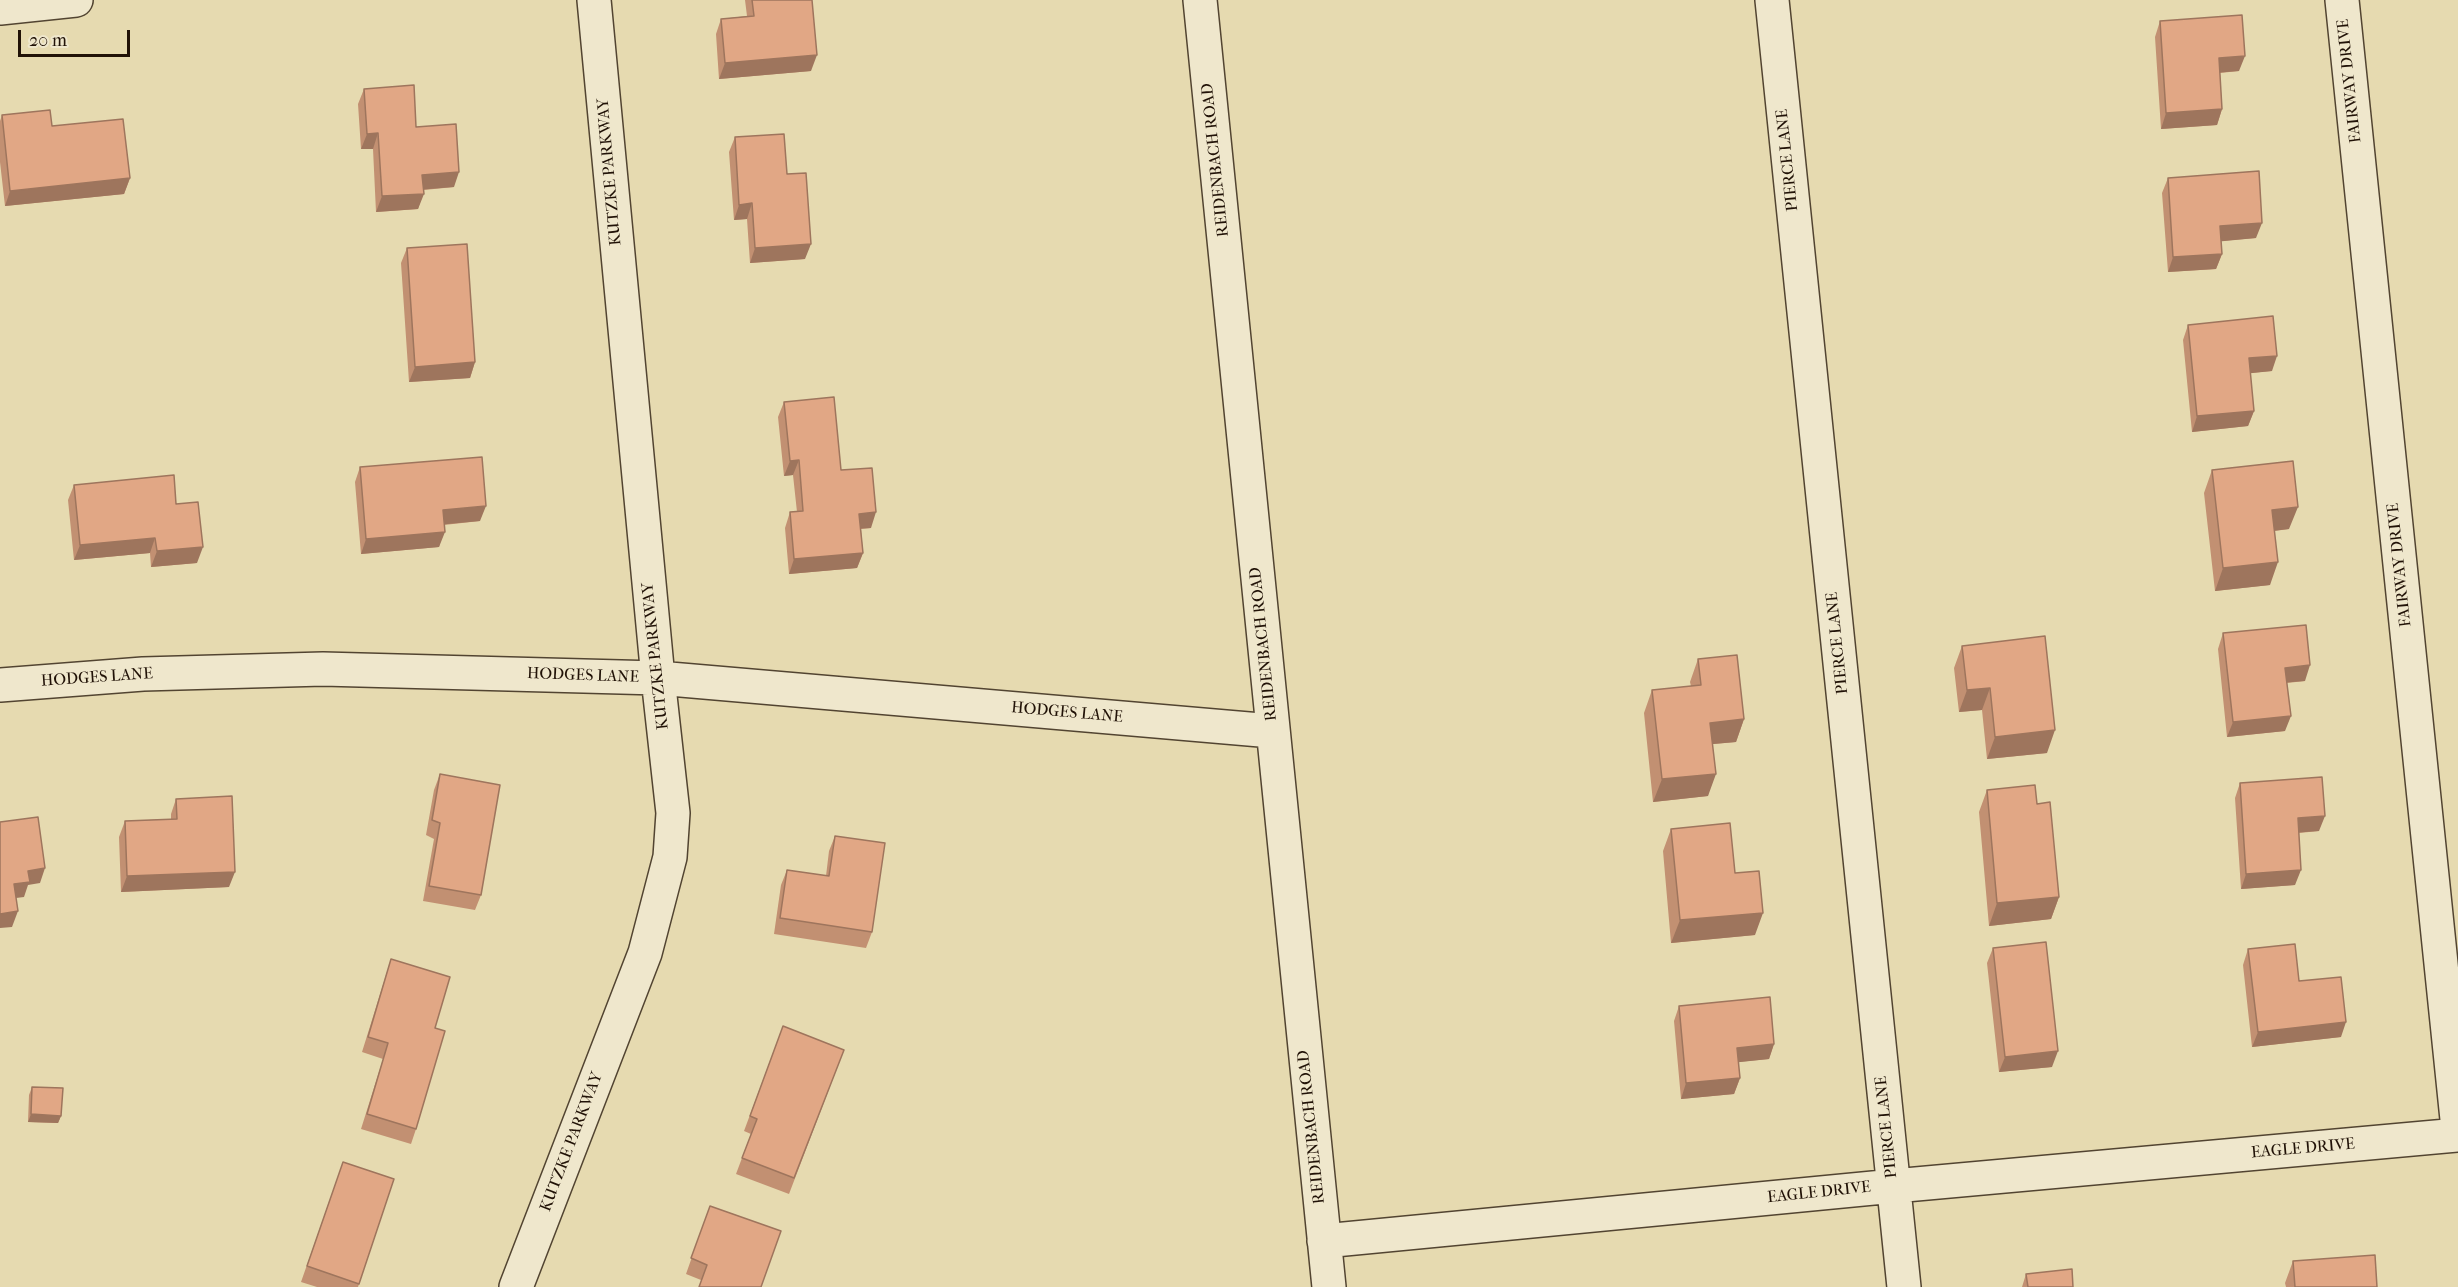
<!DOCTYPE html>
<html>
<head>
<meta charset="utf-8">
<style>
  body { margin:0 }
  #map { position:relative; width:2458px; height:1287px; overflow:hidden; background:#e6dab0; font-family:"IM FELL French Canon",serif }
  canvas { display:block }
  .scale { position:absolute; left:18px; top:30px; width:112px; height:27px; box-sizing:border-box; border:3px solid #211207; border-top:0; padding-left:8px; font-size:18px; line-height:21px; white-space:nowrap; color:#211207; -webkit-text-stroke:4px #efe7cc; paint-order:stroke }
</style>
</head>
<body>
<div id="map">
<canvas width="2458" height="1287"></canvas>
<div class="scale">20 m</div>
</div>
<script>
const ctx = document.querySelector('canvas').getContext('2d');
ctx.lineJoin = 'round';
function strokePath(path, color, width, dash) { ctx.strokeStyle = color; ctx.lineWidth = width; ctx.lineCap = dash ? 'butt' : 'round'; ctx.setLineDash(dash || []); ctx.stroke(path); }
function fillPath(path, color) { ctx.fillStyle = color; ctx.fill(path, 'evenodd'); }
function label(font, color, halo, rows, align = 'center') {
  ctx.font = font + ' "IM FELL French Canon",serif'; ctx.lineWidth = 4.5; ctx.setLineDash([]); ctx.textBaseline = 'middle'; ctx.strokeStyle = halo; ctx.fillStyle = color; for (const [text, x, y, turn = 0] of rows) {
    ctx.save(); ctx.translate(x, y); ctx.rotate((+turn || 0) * Math.PI / 180); ctx.textAlign = isNaN(turn) ? turn : align; if (halo) ctx.strokeText(text, 0, 0); ctx.fillText(text, 0, 0); ctx.restore();
  }
}
const minor = new Path2D(`
  M1200 0 1329 1287
  M1772 0 1904 1287
  M2342 0 2458 1129
  M0 8 76 0
  M0 685 143 674 323 669 658 678 1272 731
  M1324 1241 1894 1186 2458 1135
  M516 1287 645 953 670 857 673 813 658 678 594 0`);
const wall = new Path2D(`
  M745 0H812L811 71 719 79 716 34 721 19 747 16Z
  M2160 21 2239 71 2220 73 2222 109 2217 125 2161 129 2155 37Z
  M364 89 416 127 454 187 424 190 418 209 376 212 373 149H361L358 104Z
  M2 115 52 126 130 178 124 194 5 206 0 162V121Z
  M735 137 787 174 805 259 750 263 747 219 734 220 729 152Z
  M2168 178 2256 238 2221 241 2222 254 2216 269 2168 272 2162 193Z
  M407 248 475 362 470 378 409 382 401 263Z
  M2188 325 2272 371 2250 373 2254 411 2248 426 2192 432 2183 340Z
  M784 402 841 470 871 528 861 529 863 553 857 568 789 574 785 528 790 512H797L793 475 784 476 778 417Z
  M360 467 480 521 444 525 439 547 361 554 355 482Z
  M2212 470 2289 529 2274 531 2270 585 2215 591 2204 493Z
  M74 485 176 504 197 563 151 567 150 553 74 560 68 500Z
  M2223 633 2305 681 2287 683 2285 731 2227 737 2218 649Z
  M1962 646 2047 753 1987 759 1982 710 1959 712 1954 668Z
  M1698 659 1744 719 1736 742 1713 744 1708 796 1653 802 1644 713 1652 690 1691 686 1690 682Z
  M440 774 481 895 475 910 423 901 434 839 426 835 434 790Z
  M2240 783 2319 831 2299 833 2295 885 2241 889 2235 798Z
  M1987 790 2037 804 2059 897 2051 919 1989 926 1979 812Z
  M176 799 229 887 121 892 119 837 125 821 171 819V814Z
  M1671 829 1735 873 1755 935 1671 943 1663 851Z
  M835 836 872 932 866 948 774 934 781 885 787 870 826 876 829 851Z
  M1993 948 2052 1067 1999 1072 1987 963Z
  M2248 949 2299 981 2341 1037 2252 1047 2243 965Z
  M391 959 435 1028 416 1129 411 1144 361 1129 383 1059 362 1052 386 975Z
  M1679 1006 1774 1044 1769 1059 1738 1062 1740 1078 1734 1094 1681 1099 1674 1021Z
  M783 1026 844 1050 789 1194 736 1174 751 1134 744 1131Z
  M32 1087 61 1116 58 1123 28 1122 29 1095Z
  M343 1162 394 1179 358 1287H317L301 1282Z
  M710 1206 781 1231 701 1280 686 1274Z
  M2293 1261 2377 1287H2286L2285 1283Z
  M2026 1274 2073 1287H2022Z`);
const shadedWall = new Path2D(`
  M817 55 811 71 719 79 725 63Z
  M2245 56 2239 71 2214 73 2219 58Z
  M2222 109 2217 125 2161 129 2166 113Z
  M378 133 373 149H361L367 134Z
  M459 172 454 187 417 190 422 175Z
  M130 178 124 194 5 206 10 191Z
  M424 194 418 209 376 212 382 196Z
  M752 203 747 219 734 220 739 205Z
  M2262 223 2256 238 2214 242 2220 226Z
  M811 244 805 259 750 263 755 248Z
  M2222 254 2216 269 2168 272 2173 257Z
  M2277 356 2272 371 2243 374 2249 358Z
  M475 362 470 378 409 382 415 367Z
  M2254 411 2248 426 2192 432 2197 416Z
  M799 460 793 475 784 476 790 461Z
  M486 506 480 521 437 525 443 510Z
  M2298 507 2289 529 2264 532 2272 510Z
  M876 512 871 528 854 529 859 514Z
  M445 532 439 547 361 554 366 539Z
  M155 538 150 553 74 560 80 545Z
  M203 547 197 563 151 567 157 551Z
  M863 553 857 568 789 574 794 559Z
  M2278 562 2270 585 2215 591 2223 568Z
  M2310 665 2305 681 2280 683 2285 668Z
  M1990 688 1982 710 1959 712 1967 690Z
  M2291 716 2285 731 2227 737 2233 722Z
  M1744 719 1736 742 1702 745 1710 723Z
  M2055 730 2047 753 1987 759 1995 737Z
  M1716 774 1708 796 1653 802 1662 779Z
  M2325 816 2319 831 2292 833 2298 818Z
  M45 868 40 883 28 885 24 897 8 899 14 884 28 871Z
  M2301 870 2295 885 2241 889 2246 874Z
  M235 872 229 887 121 892 127 876Z
  M2059 897 2051 919 1989 926 1997 903Z
  M18 911 12 927 0 928V914Z
  M1763 913 1755 935 1671 943 1680 920Z
  M2346 1022 2341 1037 2252 1047 2258 1032Z
  M1774 1044 1769 1059 1731 1063 1737 1048Z
  M2058 1051 2052 1067 1999 1072 2005 1057Z
  M1740 1078 1734 1094 1681 1099 1686 1083Z
  M31 1114 61 1116 58 1123 28 1122Z`);
const building = new Path2D(`
  M752 0H812L817 55 725 63 721 19 754 16Z
  M2242 15 2245 56 2219 58 2222 109 2166 113 2160 21Z
  M414 85 416 127 456 124 459 172 422 175 424 194 382 196 378 133 367 134 364 89Z
  M50 110 52 126 123 119 130 178 10 191 2 115Z
  M784 134 787 174 806 173 811 244 755 248 752 203 739 205 735 137Z
  M2259 171 2262 223 2220 226 2222 254 2173 257 2168 178Z
  M467 244 475 362 415 367 407 248Z
  M2273 316 2277 356 2249 358 2254 411 2197 416 2188 325Z
  M834 397 841 470 872 468 876 512 859 514 863 553 794 559 790 512 803 511 799 460 790 461 784 402Z
  M482 457 486 506 443 510 445 532 366 539 360 467Z
  M2293 461 2298 507 2272 510 2278 562 2223 568 2212 470Z
  M174 475 176 504 198 502 203 547 157 551 155 538 80 545 74 485Z
  M2306 625 2310 665 2285 668 2291 716 2233 722 2223 633Z
  M2045 636 2055 730 1995 737 1990 688 1967 690 1962 646Z
  M1737 655 1744 719 1710 723 1716 774 1662 779 1652 690 1701 685 1698 659Z
  M440 774 500 785 481 895 429 886 440 823 432 820Z
  M2322 777 2325 816 2298 818 2301 870 2246 874 2240 783Z
  M2035 785 2037 804 2050 802 2059 897 1997 903 1987 790Z
  M232 796 235 872 127 876 125 821 177 819 176 799Z
  M38 817 45 868 28 871 30 882 14 884 18 911 0 914V822Z
  M1730 823 1735 873 1759 871 1763 913 1680 920 1671 829Z
  M835 836 885 843 872 932 780 918 787 870 829 876Z
  M2046 942 2058 1051 2005 1057 1993 948Z
  M2295 944 2299 981 2341 977 2346 1022 2258 1032 2248 949Z
  M391 959 450 977 435 1028 445 1031 416 1129 367 1114 388 1043 368 1037Z
  M1770 997 1774 1044 1737 1048 1740 1078 1686 1083 1679 1006Z
  M783 1026 844 1050 794 1178 742 1158 757 1119 750 1116Z
  M32 1087 63 1088 61 1116 31 1114Z
  M343 1162 394 1179 359 1284 307 1266Z
  M710 1206 781 1231 761 1287H699L707 1265 691 1258Z
  M2375 1255 2377 1287H2295L2293 1261Z
  M2072 1269 2073 1287H2028L2026 1274Z`);
const streetNames = [
  ["FAIRWAY DRIVE",2350,81,-96],
  ["REIDENBACH ROAD",1216,160,-96],
  ["PIERCE LANE",1788,160,-96],
  ["KUTZKE PARKWAY",610,172,-95],
  ["FAIRWAY DRIVE",2400,565,-96],
  ["PIERCE LANE",1838,643,-96],
  ["REIDENBACH ROAD",1264,644,-96],
  ["KUTZKE PARKWAY",656,656,-96],
  ["HODGES LANE",583,676,2],
  ["HODGES LANE",97,678,-4],
  ["HODGES LANE",1067,713,5],
  ["REIDENBACH ROAD",1312,1127,-96],
  ["PIERCE LANE",1887,1127,-96],
  ["KUTZKE PARKWAY",572,1142,-69],
  ["EAGLE DRIVE",2303,1149,-5],
  ["EAGLE DRIVE",1819,1193,-6]
];
strokePath(minor, '#524431', 36);
strokePath(minor, '#efe7cc', 33);
fillPath(wall, '#c29072');
fillPath(shadedWall, '#9e755d');
fillPath(building, '#e1a785');
strokePath(building, '#9e755d', 1.5);
label('16px', '#211207', '#efe7cc', streetNames);
</script>
</body>
</html>
